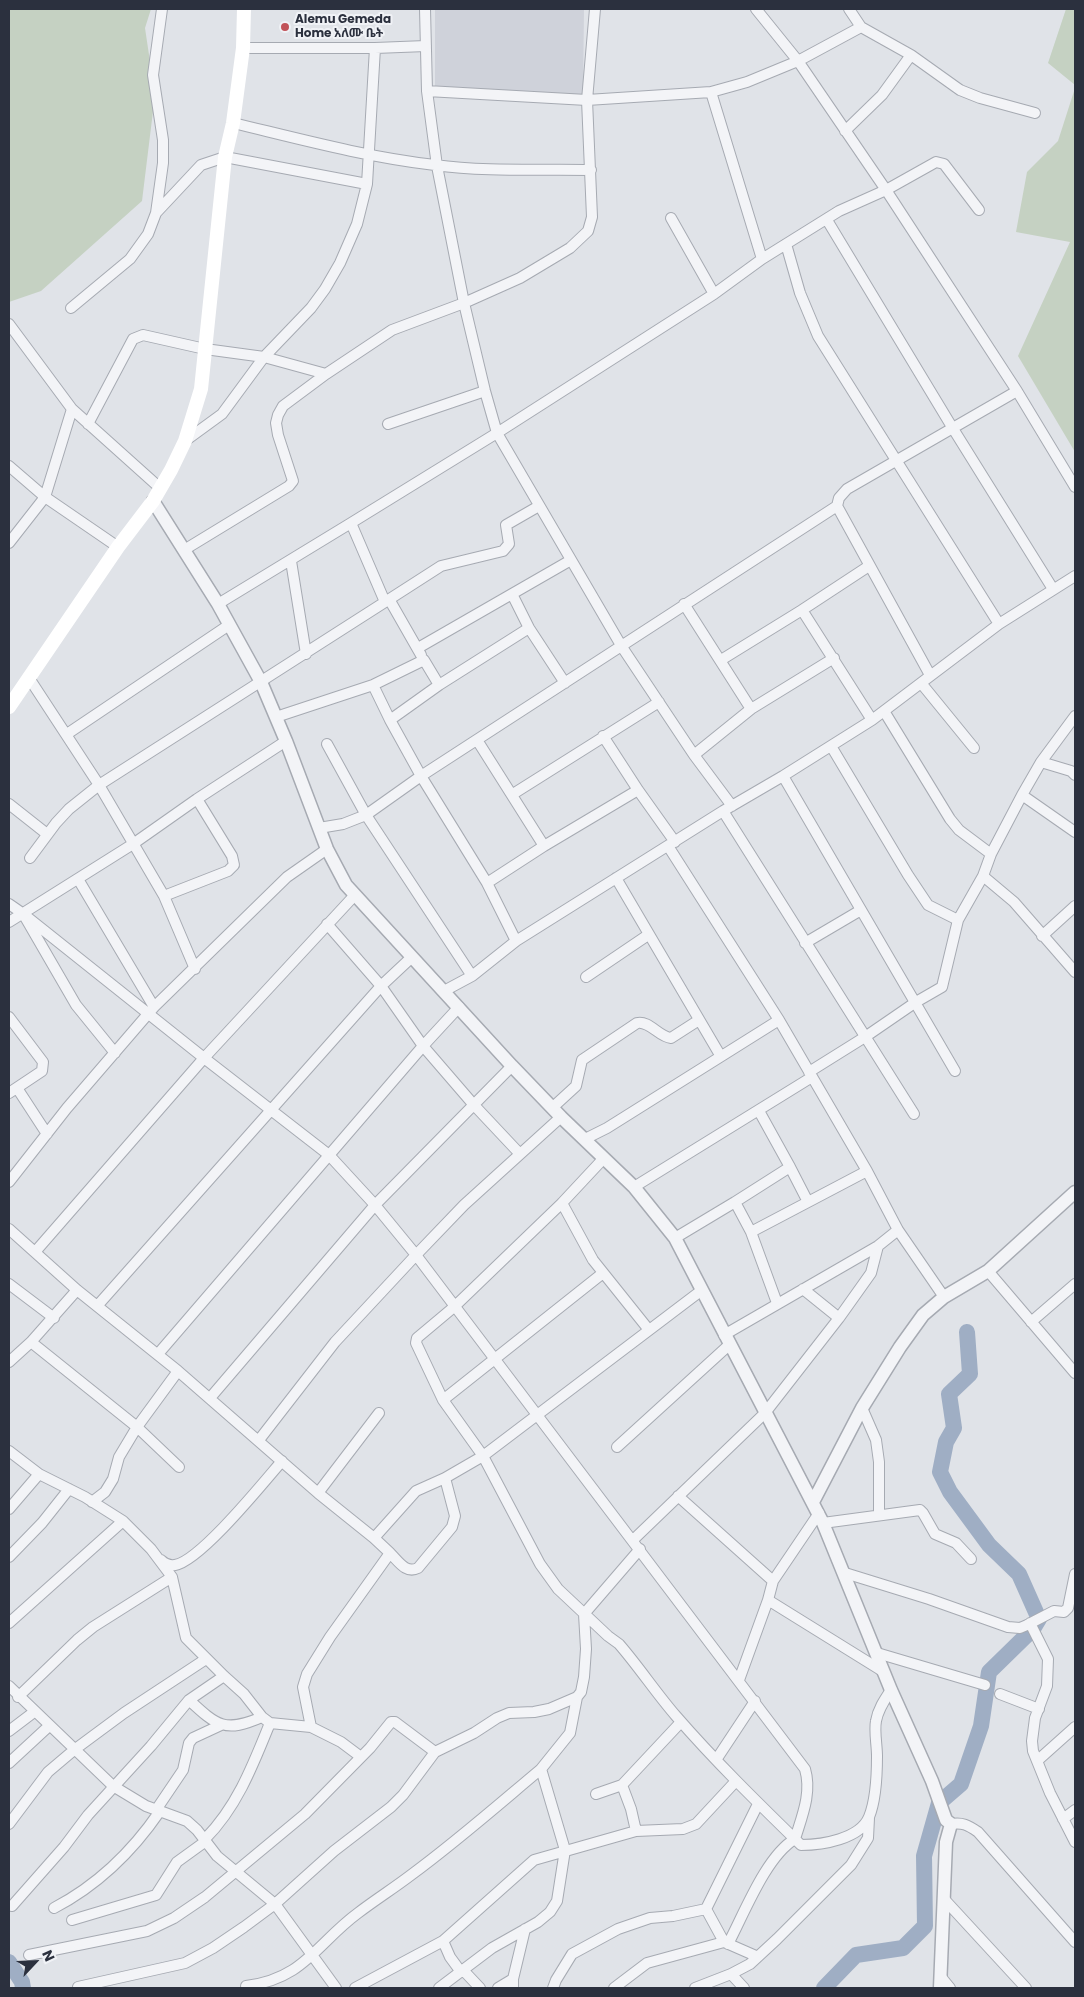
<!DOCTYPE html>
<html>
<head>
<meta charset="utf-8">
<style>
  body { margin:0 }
  #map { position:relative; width:1084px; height:1997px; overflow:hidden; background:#e0e3e8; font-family:Poppins,sans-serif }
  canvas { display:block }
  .frame { position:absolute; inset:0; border:10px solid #2b303e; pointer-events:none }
  .north { position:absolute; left:10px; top:1937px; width:50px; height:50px; -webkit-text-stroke:4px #f0f2f6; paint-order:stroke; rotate:65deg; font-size:14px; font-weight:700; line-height:20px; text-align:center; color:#2b303e }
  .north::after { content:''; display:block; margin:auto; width:18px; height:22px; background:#2b303e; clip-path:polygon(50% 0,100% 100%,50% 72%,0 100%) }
</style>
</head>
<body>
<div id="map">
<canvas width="1084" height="1997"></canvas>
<div class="frame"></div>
<div class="north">N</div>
</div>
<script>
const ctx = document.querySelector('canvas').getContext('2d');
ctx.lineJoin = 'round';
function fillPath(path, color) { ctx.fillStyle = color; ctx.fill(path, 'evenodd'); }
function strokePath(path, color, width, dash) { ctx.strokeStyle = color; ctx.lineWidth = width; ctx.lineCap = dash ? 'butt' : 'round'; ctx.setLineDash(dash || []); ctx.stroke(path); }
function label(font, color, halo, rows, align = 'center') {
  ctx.font = font + ' Poppins,"Noto Sans Ethiopic",sans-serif'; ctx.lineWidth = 4; ctx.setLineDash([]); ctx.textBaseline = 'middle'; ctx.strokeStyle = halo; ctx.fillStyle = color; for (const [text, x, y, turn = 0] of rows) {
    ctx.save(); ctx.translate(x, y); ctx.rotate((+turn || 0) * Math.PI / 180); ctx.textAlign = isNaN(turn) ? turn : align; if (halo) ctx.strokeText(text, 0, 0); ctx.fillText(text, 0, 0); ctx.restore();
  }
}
const built = new Path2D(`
  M435 9H584L583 96 435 88Z`);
const green = new Path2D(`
  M9 9H151L145 28 155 95 142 201 41 291 9 302Z
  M1066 9H1075V85L1048 63Z
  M1075 88V452L1018 356 1070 242 1016 232 1027 172 1058 141Z`);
const river = new Path2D(`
  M9 1962 22 1982 23 1988
  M824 1988 856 1955 903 1948 925 1926 924 1856 939 1803 961 1784 981 1726 989 1672 1033 1629 1039 1619 1019 1574 989 1545 950 1492 940 1472 946 1442 954 1428 949 1394 970 1374 967 1332`);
const minor = new Path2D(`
  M425 9 427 91 437 166 464 303 485 391 497 433 622 647 694 755 732 806
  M756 9 798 61 886 190 1017 391 1075 487
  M861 27 911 55 960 90 980 98 1035 113
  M243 48H375
  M427 91 587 100 711 92 747 82 798 61 861 27 849 9
  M711 92 762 259
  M233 123C300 139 366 157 435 165 485 172 540 169 591 170
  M845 131 882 95 911 55
  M156 213 163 163V140L153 75 162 9
  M671 218 714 294
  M827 220 952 427 1053 589
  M786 244 800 293 818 336 999 624
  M71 308 130 259 148 234 156 213 201 165 225 157 367 184
  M9 324 72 409 160 488
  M88 424 133 339 143 335 205 349 264 357 311 308 325 289 340 263 357 224 367 184 375 48 426 46
  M388 424 485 391
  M185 441 222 414 264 357 326 374
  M9 466 45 497 118 547
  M351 523 497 433 714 294 762 259 839 211 886 190 936 162 944 164 979 210
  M9 543 45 497 72 409
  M184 550 289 486 293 481 278 435 276 423 278 415 283 406 326 374 392 330 464 303 520 278 570 248 588 231 592 217 587 100 595 9
  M291 561 306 654
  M512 594 529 628 565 683
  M389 599 421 655
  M218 604 351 523 385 602 441 566 503 551 509 544 506 525 539 506
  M684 604 751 709 834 658
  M802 610 869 566
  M418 648 571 560
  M721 660 802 610 872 720
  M930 675 837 506 839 498 847 489 1017 391
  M29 678 99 785 164 896 195 969
  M921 683 974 748
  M373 685 390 720 439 685 529 628
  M884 711 950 819 959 830 991 854
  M276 717 373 685 424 660 439 685
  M390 720 421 776 487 883 516 941
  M67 734 229 625
  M603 736 638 790 675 842
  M477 740 544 846 638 790
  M327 744 366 815 472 976
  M831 746 908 875 928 905 958 920
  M694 755 751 709
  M1041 762 1071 771 1075 775
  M783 776 955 1071
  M513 794 659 702
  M1022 795 1075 832
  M9 804 47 834
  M723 811 914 1114
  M319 828 343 824 366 815 421 776 837 506
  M668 846 779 1020 867 1171 898 1230 944 1297
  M30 858 56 823 69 809 99 785 385 602
  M983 876 1014 902 1075 972
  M616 878 720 1055
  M78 879 154 1007
  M487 883 544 846
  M164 896 228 871 234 865 232 856 197 799
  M9 904 22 913 204 1058 329 1155 375 1205 416 1255 805 1769C812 1793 802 1816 795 1839 766 1856 744 1914 728 1944
  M25 917 76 1005 115 1053
  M9 922 133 844 197 799 286 741
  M327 924 381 986 423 1046 473 1104 520 1154
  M1042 936 1075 906
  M805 943 861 910
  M586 977 648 935
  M444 991 472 976 516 941 723 811 783 776 872 720 999 624 1075 576
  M9 1017 43 1062 42 1071 9 1093
  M809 1072 865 1037 916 1002 942 987 958 920 983 876 991 854 1022 795 1041 762 1075 716
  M17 1088 47 1134
  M552 1108 576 1086 582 1060 637 1023C649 1020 659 1037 671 1038L699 1020
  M759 1111 790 1167
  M585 1139 607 1128 779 1020
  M604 1158 562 1203 454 1307 417 1338 416 1343 443 1400 483 1456 540 1564 558 1589 608 1636 619 1644C639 1667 656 1693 676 1716 715 1761 758 1803 801 1845 822 1845 860 1839 869 1817 876 1800 877 1773 877 1756 877 1745 874 1731 876 1721 878 1709 885 1699 891 1690
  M9 1182 67 1108 154 1007 287 877 327 849
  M634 1187 812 1077
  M562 1203 593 1260 649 1330
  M9 1229 77 1290 178 1371 318 1493 374 1538 390 1553
  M751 1232 867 1171
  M675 1238 735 1202
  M35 1252 204 1058 354 896
  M988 1271 1075 1373
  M9 1284 54 1318
  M803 1289 839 1318
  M777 1303 751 1232 735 1202 790 1167 808 1202
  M98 1305 381 986 412 957
  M1031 1322 1075 1284
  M724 1335 878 1246 898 1230
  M31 1342 137 1427 179 1467
  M158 1354 423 1046 459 1007
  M9 1362 31 1342 77 1290
  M210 1398 375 1205 512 1066
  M443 1400 603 1273
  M862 1408 876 1440 879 1462V1515
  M259 1440 335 1342 416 1255 464 1205 561 1117
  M617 1447 729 1345
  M9 1451 39 1474 85 1497 123 1521 151 1549 172 1577 186 1638 224 1676 244 1694 262 1717 270 1723 311 1727 341 1742 361 1757
  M318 1493 379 1413
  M678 1496 773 1581
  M92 1502 105 1492 113 1479 119 1457 137 1427 178 1371
  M9 1509 39 1474
  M823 1523 920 1510 923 1513 935 1534 956 1543 971 1559
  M374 1538 416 1491 445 1478 483 1456 702 1290
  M633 1540 765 1413 839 1318 871 1273 878 1246
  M9 1557 42 1523 69 1489
  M161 1560C165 1564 169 1566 175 1565 200 1561 263 1483 282 1461
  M845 1573 929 1599 1008 1627 1020 1628 1027 1625 1054 1611 1064 1612 1068 1608 1075 1574
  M768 1600 884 1672
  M9 1623 123 1521
  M1030 1623 1048 1659 1047 1686 1035 1718 1032 1741 1033 1751 1050 1793 1075 1842
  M877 1653 985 1685
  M739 1680 768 1600 773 1581 819 1513
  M9 1686 113 1786 146 1806 187 1821 197 1830 217 1856 275 1904 336 1988
  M1000 1694 1039 1709
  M18 1697 77 1640 93 1627 172 1577
  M189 1700C217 1726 225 1733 262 1717
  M311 1727 303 1687 307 1674 330 1637 390 1553C399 1562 406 1574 418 1568L452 1527 455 1516 445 1478
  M9 1731 34 1712
  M716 1760 755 1701
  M1037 1761 1075 1727
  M9 1763 49 1726
  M622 1785 631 1809 636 1831
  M596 1794 622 1785 681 1722
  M156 1810 183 1770 189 1743 193 1738 221 1725
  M1063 1819 1075 1810
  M9 1824 48 1772 74 1750 124 1713 206 1659
  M951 1824C962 1822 968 1825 978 1832L1075 1942
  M205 1839C237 1807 253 1765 270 1723
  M944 1899 1026 1988
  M12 1906 64 1847 88 1815 151 1746 189 1700 224 1676
  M54 1908C98 1885 132 1852 160 1811
  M706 1909 724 1942
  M72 1920 156 1895 177 1862 206 1841
  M443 1941 450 1957 461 1972
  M29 1955 147 1931 174 1918 205 1897 305 1814 370 1748 391 1722H395L435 1752
  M463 1970 480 1988
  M731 1974 744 1988
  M941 1977 950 1988
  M246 1986C304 1979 317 1943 358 1913 375 1900 394 1888 411 1875 456 1842 498 1805 541 1769
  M78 1987 185 1963 213 1948 244 1927 275 1904 334 1851 391 1807 403 1795 435 1752 474 1733 497 1718 509 1713 534 1712 549 1709 577 1697 581 1692 584 1677 586 1649 584 1614 640 1549
  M355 1988 443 1941 534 1860 636 1831 683 1829 696 1824 736 1781
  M439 1988 492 1948 538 1922 550 1912 557 1901 565 1850 541 1769 570 1733 577 1697
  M498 1988 513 1979
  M513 1988V1979L525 1929
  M553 1988 556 1980 572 1954 618 1929 650 1918 673 1916 706 1909 758 1804
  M614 1988 647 1963 724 1942 756 1956
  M695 1988 731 1974 750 1964 777 1939 851 1865 868 1838 869 1818`);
const tertiary = new Path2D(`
  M153 501 218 604 261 682 286 741 327 849 346 885 512 1066 561 1117 634 1187 675 1238 823 1523 891 1690 932 1781 946 1820 951 1824 946 1842 940 1988
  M813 1502 862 1408 900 1347 923 1315 944 1297 988 1271 1075 1192`);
const secondary = new Path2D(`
  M9 707 118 547 153 501 171 470 185 441 201 389 225 157 233 123 243 48 244 9`);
const markers = [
  [285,27,5,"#c15259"]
];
const poiNames = [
  ["Alemu Gemeda",295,20],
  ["Home አለሙ ቤት",295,34]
];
fillPath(built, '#cfd2da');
fillPath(green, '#c5d1c2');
strokePath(river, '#9faec4', 16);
strokePath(minor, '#a6aab2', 12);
strokePath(tertiary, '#a6aab2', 15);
strokePath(minor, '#f3f4f7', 10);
strokePath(tertiary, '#f3f4f7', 12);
strokePath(secondary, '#fff', 14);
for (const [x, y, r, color] of markers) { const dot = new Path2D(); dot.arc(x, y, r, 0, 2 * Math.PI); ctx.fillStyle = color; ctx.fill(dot); strokePath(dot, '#f0f2f6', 2); }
label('bold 12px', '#2b303e', '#f0f2f6', poiNames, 'left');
</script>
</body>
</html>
